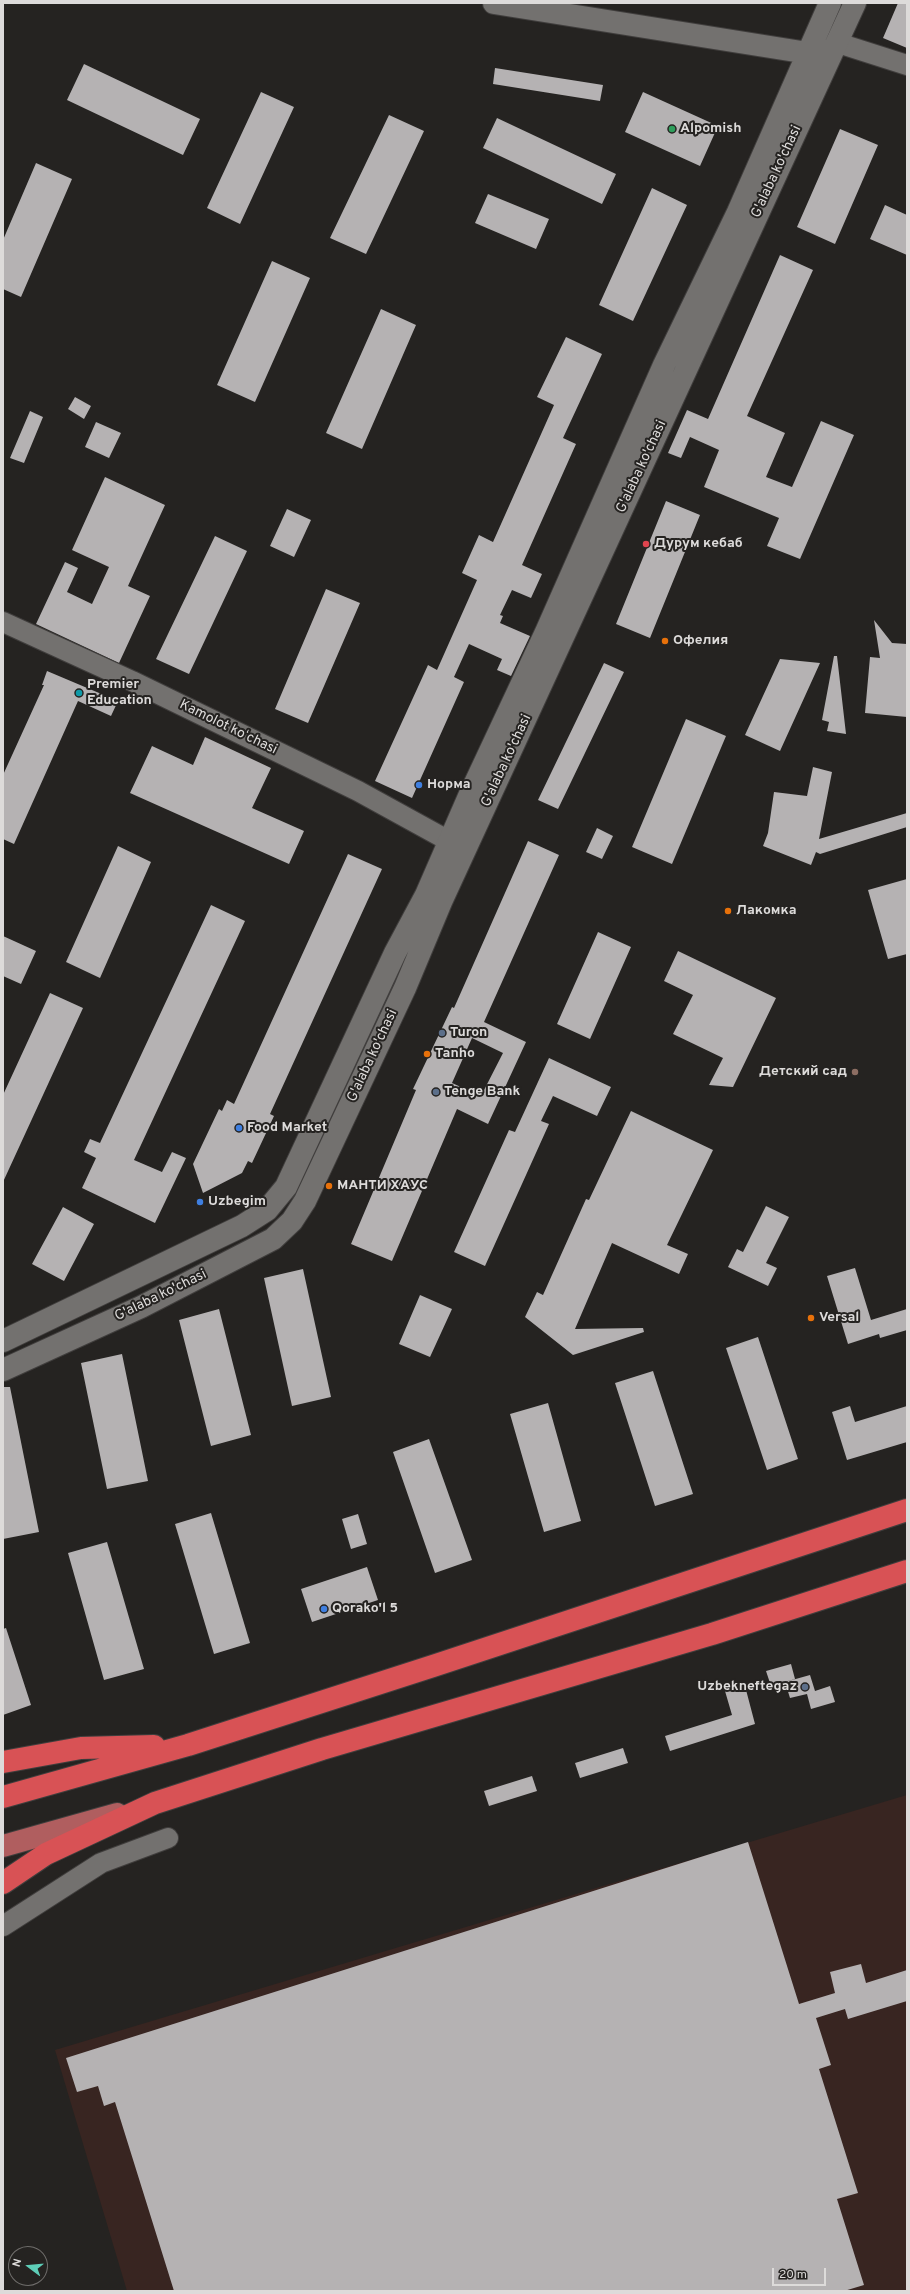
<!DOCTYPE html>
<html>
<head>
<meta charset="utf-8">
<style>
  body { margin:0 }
  #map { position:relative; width:910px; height:2294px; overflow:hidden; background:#252321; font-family:Overpass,sans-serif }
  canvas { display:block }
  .frame { position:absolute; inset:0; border:4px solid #dddbda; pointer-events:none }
  .north { position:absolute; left:8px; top:2246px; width:40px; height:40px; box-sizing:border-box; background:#252321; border:1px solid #6f6d6b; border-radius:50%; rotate:286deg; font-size:11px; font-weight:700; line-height:16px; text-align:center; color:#dddbda }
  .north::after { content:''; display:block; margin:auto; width:14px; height:18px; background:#5eceb8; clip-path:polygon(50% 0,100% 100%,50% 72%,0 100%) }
  .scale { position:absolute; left:772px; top:2268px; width:54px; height:18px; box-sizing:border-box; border:2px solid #dddbda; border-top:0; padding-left:5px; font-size:12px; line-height:14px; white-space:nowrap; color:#dddbda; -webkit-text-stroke:3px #252321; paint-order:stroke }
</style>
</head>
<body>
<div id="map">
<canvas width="910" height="2294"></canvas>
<div class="frame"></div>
<div class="north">N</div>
<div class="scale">20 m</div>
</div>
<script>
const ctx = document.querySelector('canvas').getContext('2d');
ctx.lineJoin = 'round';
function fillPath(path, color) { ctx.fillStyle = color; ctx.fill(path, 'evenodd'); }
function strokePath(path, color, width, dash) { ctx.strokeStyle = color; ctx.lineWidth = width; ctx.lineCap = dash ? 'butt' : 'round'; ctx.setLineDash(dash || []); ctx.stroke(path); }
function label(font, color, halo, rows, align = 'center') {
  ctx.font = font + ' Overpass,sans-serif'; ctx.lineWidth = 4; ctx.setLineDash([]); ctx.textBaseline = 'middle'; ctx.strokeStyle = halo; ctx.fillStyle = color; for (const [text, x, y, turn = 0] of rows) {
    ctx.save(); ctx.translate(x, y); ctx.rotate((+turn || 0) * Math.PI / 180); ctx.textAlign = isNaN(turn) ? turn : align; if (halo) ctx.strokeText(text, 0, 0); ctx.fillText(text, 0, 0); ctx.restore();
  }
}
const industrial = new Path2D(`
  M907 1795V2291H127L55 2050Z`);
const building = new Path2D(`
  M898 3H907V48L883 38Z
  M84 64 200 119 183 155 67 100Z
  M495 68 603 85 600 101 493 84Z
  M261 92 294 107 240 224 207 208Z
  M643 92 718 126 700 166 625 132Z
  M389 115 424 131 366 254 330 238Z
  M497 118 616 174 602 204 483 148Z
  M840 129 878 145 835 244 797 227Z
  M36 163 72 179 21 297 3 289V240Z
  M652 188 687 205 633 321 599 305Z
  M488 194 549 219 536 249 475 223Z
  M885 205 907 215V255L870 239Z
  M780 255 813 270 747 416 785 433 766 477 792 487 821 421 854 435 800 559 767 546 779 518 704 487 719 450 690 437 681 458 668 453 687 410 708 419Z
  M272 261 310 278 255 402 217 385Z
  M381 309 416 325 362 449 326 433Z
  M566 337 602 354 563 438 576 444 522 565 542 574 531 598 512 590 500 615 503 616 500 623 530 636 511 676 497 670 502 659 469 644 454 677 464 682 412 798 375 781 428 665 437 670 477 580 462 573 479 535 493 542 554 405 537 397Z
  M75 397 91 406 84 419 68 409Z
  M30 411 43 417 24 463 10 458Z
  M96 422 121 433 109 458 85 447Z
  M105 477 165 505 128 586 150 596 119 663 36 624 65 562 78 568 67 592 92 604 109 567 72 550Z
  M666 501 700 515 650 638 616 624Z
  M287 509 311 520 294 557 270 546Z
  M215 536 247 551 189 674 156 659Z
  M326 589 360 603 308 723 275 709Z
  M874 620 892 643 907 644V717L865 713 870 657 880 658Z
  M834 656H837L846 734 827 731 829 722 822 720Z
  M780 659 820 663 780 751 745 735Z
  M604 663 624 672 558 809 538 800Z
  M47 671 118 701 111 716 78 701 14 844 3 839V775L44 685H42Z
  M686 719 726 736 672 864 632 847Z
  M205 737 271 768 252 808 304 831 289 864 130 793 152 746 193 765Z
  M813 767 832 772 819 839 907 813V827L820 854 816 852 811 865 763 846 768 833 774 792 807 796Z
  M597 828 613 836 602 859 586 852Z
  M528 841 559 855 484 1022 526 1042 488 1124 457 1109 392 1261 351 1244 416 1090 413 1089 452 1007 454 1008ZM472 1038 503 1053 481 1096 452 1083Z
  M118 846 151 862 100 978 66 962Z
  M348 854 382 869 270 1114 274 1116 252 1163 248 1161 242 1173 203 1193 193 1164 219 1109 222 1111 227 1100 234 1104Z
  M907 879V954L888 959 868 890Z
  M211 905 245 921 134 1160 162 1172 172 1152 186 1158 155 1223 82 1188 96 1158 84 1152 90 1139 100 1143Z
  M598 932 631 947 590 1039 557 1024Z
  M3 936 36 951 21 984 3 976Z
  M678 951 776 998 733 1087 709 1085 723 1058 673 1034 693 995 664 981Z
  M50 993 83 1008 3 1182V1095Z
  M549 1058 611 1087 597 1116 553 1096 541 1121 549 1124 485 1266 454 1252 509 1130 515 1132Z
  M631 1111 713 1150 667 1245 688 1254 679 1274 612 1243 575 1329 643 1328 644 1332 573 1355 525 1317 537 1292 543 1295 586 1199 589 1200Z
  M766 1206 789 1217 766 1263 777 1268 768 1286 728 1267 737 1249 743 1252Z
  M63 1207 94 1224 64 1281 32 1264Z
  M855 1268 871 1320 907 1309V1330L880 1338 879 1334 848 1344 827 1276Z
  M303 1269 331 1397 292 1406 264 1278Z
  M420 1295 452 1309 430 1357 399 1344Z
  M219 1309 251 1435 211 1446 179 1320Z
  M758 1337 798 1459 767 1470 726 1348Z
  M122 1354 148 1481 107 1489 81 1363Z
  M653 1371 693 1494 655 1506 615 1383Z
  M3 1387H10L39 1532 3 1539Z
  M548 1403 581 1521 544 1532 510 1414Z
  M850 1406 855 1422 907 1406V1442L847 1460 832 1412Z
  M429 1439 472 1560 435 1573 393 1452Z
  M211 1513 250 1643 214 1654 175 1524Z
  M358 1514 367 1544 351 1549 342 1519Z
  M107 1542 144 1669 104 1680 68 1553Z
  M367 1567 378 1600 312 1622 301 1589Z
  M6 1628 31 1705 3 1715V1629Z
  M791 1664 795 1679 771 1686 766 1671Z
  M810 1675 815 1691 830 1686 835 1702 811 1709 807 1694 790 1698 785 1682Z
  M745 1686 755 1724 670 1751 665 1736 732 1715 725 1691Z
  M623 1748 628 1763 580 1778 575 1763Z
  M532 1776 537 1791 489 1806 484 1791Z
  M748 1842 799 2004 835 1993 830 1972 861 1964 866 1983 907 1970V2001L848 2019 845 2009 816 2018 831 2065 819 2069 858 2193 837 2199 864 2285 844 2291H174L115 2102 104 2106 98 2086 77 2092 66 2058Z`);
const street = new Path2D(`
  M838 43 907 65
  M3 622 132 681 358 791 449 841
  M3 1926 101 1863 168 1838`);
const secondary = new Path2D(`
  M494 3 808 53 820 49
  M3 1341 242 1226 267 1210 286 1187 395 953 426 895 470 794 546 632 664 365 738 212 830 3
  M3 1370 141 1307 273 1239 292 1221 305 1201 405 988 441 902 855 3`);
const primary = new Path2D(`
  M3 1846 117 1814`);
const highway = new Path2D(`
  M3 1762 81 1748 154 1746
  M3 1797 188 1745 433 1666 907 1510
  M3 1883 46 1854 155 1803 322 1749 712 1634 907 1571`);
const markers = [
  [672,129,4,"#2e9e5b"],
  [646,544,4,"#e0444e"],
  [665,641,4,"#e8710a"],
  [79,693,4,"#0f9aa8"],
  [419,785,4,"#3f7fe0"],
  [728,911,4,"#e8710a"],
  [442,1033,4,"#5c6f8a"],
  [427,1054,4,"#e8710a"],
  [855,1072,4,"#8d6e63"],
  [436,1092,4,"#5c6f8a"],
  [239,1128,4,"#3f7fe0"],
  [329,1186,4,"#e8710a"],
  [200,1202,4,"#3f7fe0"],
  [811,1318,4,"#e8710a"],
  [324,1609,4,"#3f7fe0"],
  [805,1687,4,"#5c6f8a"]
];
const poiNames = [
  ["Alpomish",680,129],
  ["Дурум кебаб",654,544],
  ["Офелия",673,641],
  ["Premier",87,685],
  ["Education",87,701],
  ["Норма",427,785],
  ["Лакомка",736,911],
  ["Turon",450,1033],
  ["Tanho",435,1054],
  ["Детский сад",847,1072,"right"],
  ["Tenge Bank",444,1092],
  ["Food Market",247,1128],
  ["МАНТИ ХАУС",337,1186],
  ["Uzbegim",208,1202],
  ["Versal",819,1318],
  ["Qorako'l 5",332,1609],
  ["Uzbekneftegaz",797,1687,"right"]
];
const streetNames = [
  ["G'alaba ko'chasi",777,172,-65],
  ["G'alaba ko'chasi",642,467,-65],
  ["Kamolot koʻchasi",228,728,26],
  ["G'alaba ko'chasi",507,761,-65],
  ["G'alaba ko'chasi",373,1056,-65],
  ["G'alaba ko'chasi",161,1296,-26]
];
fillPath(industrial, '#382521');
fillPath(building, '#b5b2b3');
strokePath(street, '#403e3d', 22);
strokePath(secondary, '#403e3d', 24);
strokePath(primary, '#403e3d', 24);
strokePath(highway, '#403e3d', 24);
strokePath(street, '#73716f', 20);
strokePath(secondary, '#73716f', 22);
strokePath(primary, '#b05e5f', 22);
strokePath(highway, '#d85255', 22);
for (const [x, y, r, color] of markers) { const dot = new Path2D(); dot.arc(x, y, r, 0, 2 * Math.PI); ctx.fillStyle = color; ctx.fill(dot); strokePath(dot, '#252321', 1.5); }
label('bold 14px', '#dddbda', '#252321', poiNames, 'left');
label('14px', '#dddbda', '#252321', streetNames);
</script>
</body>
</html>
